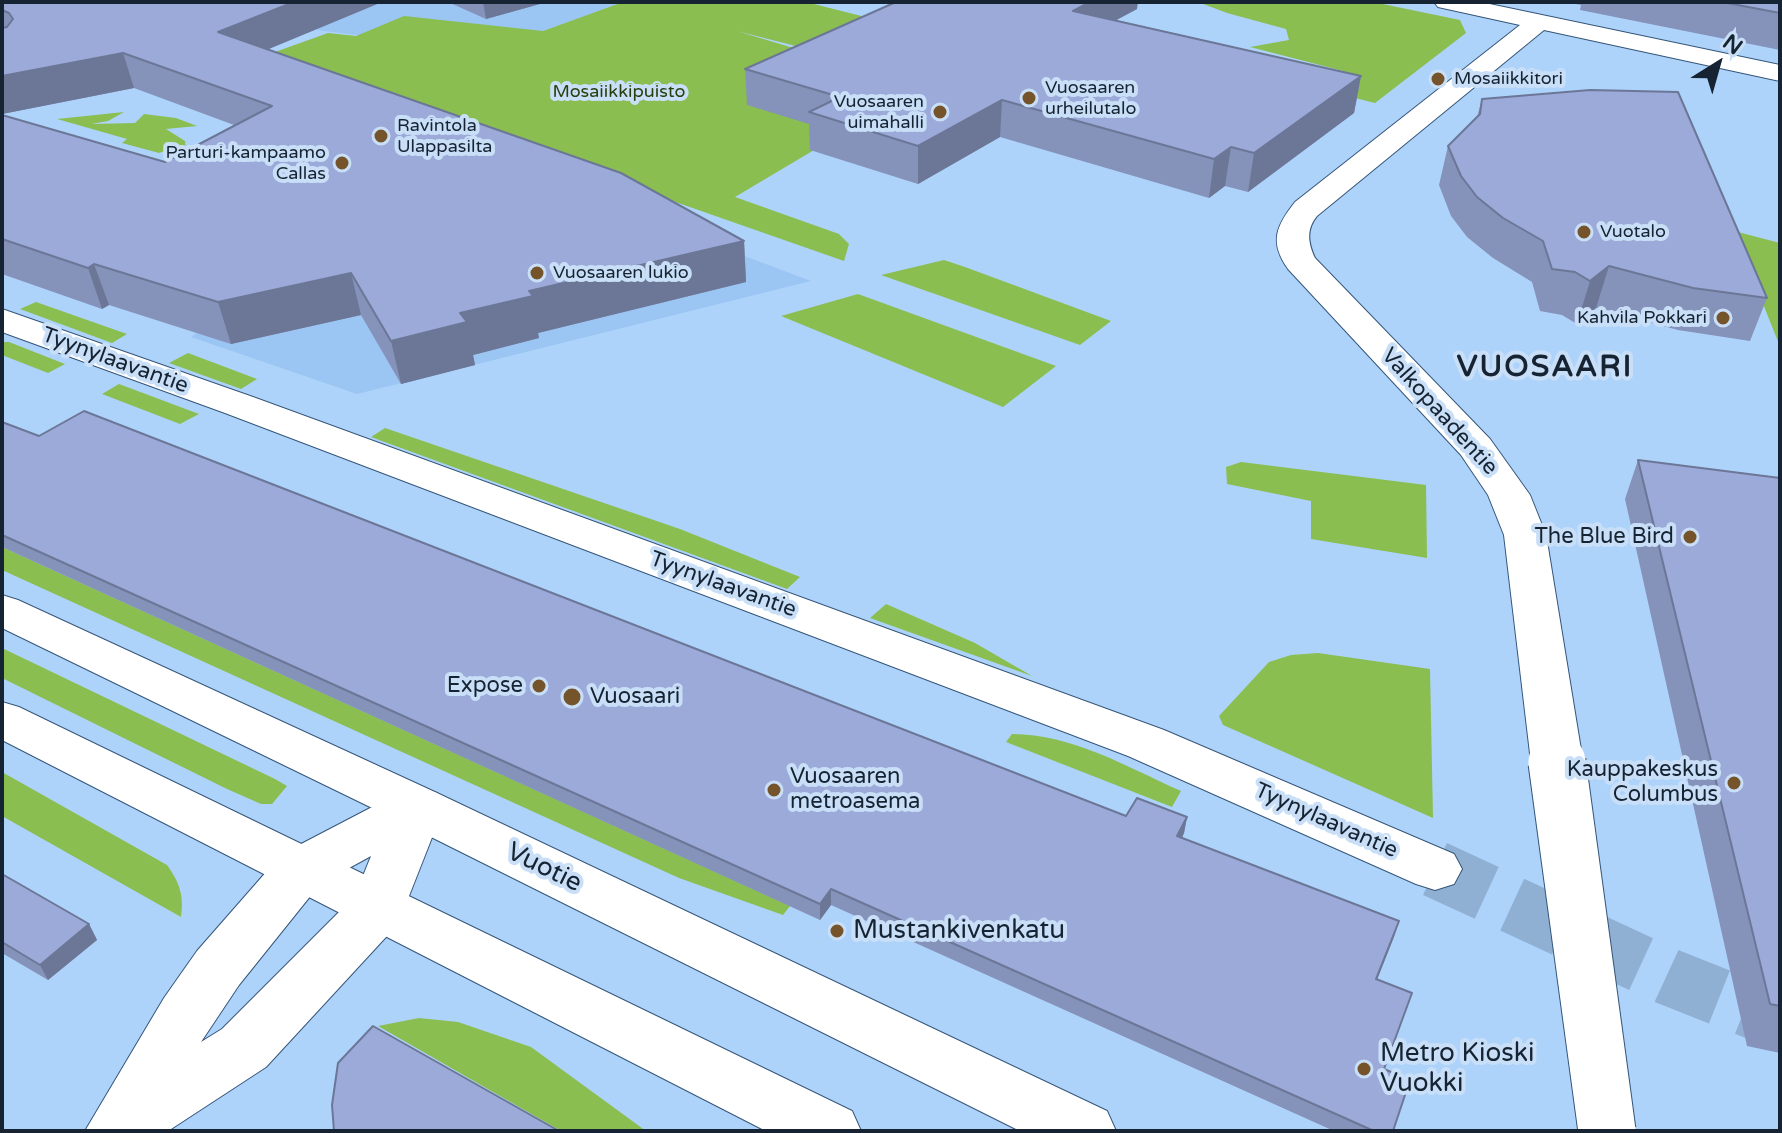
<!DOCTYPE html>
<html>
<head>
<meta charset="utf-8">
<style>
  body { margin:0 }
  #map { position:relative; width:1782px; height:1133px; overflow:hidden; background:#aed3fb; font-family:"Varela Round",sans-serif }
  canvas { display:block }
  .frame { position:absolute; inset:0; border:4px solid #152332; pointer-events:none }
  .north { position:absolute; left:1678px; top:24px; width:80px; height:80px; -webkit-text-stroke:6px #c9dff7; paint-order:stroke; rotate:37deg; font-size:22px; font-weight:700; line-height:32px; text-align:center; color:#152332 }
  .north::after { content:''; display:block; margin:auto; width:28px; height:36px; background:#152332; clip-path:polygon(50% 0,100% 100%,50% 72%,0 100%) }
</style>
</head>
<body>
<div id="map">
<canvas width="1782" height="1133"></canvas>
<div class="frame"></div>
<div class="north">N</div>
</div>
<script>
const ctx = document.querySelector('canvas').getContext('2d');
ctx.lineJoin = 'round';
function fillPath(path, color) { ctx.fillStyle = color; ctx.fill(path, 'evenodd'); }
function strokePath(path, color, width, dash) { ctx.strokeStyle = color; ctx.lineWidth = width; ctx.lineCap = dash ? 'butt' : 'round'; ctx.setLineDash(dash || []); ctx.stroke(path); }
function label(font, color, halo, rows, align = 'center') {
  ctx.font = font + ' "Varela Round",sans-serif'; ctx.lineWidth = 8; ctx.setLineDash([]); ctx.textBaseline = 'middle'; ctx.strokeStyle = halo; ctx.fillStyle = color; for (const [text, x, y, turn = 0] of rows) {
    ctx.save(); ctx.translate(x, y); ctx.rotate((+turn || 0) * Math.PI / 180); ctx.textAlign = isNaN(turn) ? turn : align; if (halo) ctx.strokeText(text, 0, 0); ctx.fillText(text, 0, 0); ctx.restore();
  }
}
const built = new Path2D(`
  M317 2H623L488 51 316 30 329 23Z
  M662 225 811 281 357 394 191 337 277 277Z`);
const green = new Path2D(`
  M623 2H806L881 21 815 51 737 31 820 56 841 134 735 197 839 234 849 244 844 261 261 57 328 33 356 36 404 16 543 31Z
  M1198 2H1373L1460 20 1466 33 1375 103 1323 90 1343 71 1250 47 1289 40 1286 29 1227 13Z
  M124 112 108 121 91 124 135 123 144 114 176 118 197 126 166 129 185 141 186 149C176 153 169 149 159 153L122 143 127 139 57 119Z
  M1734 231 1780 243V344H1779Z
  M944 260 965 267 1111 321 1080 345 881 275Z
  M858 294 1056 366 1003 407 781 316Z
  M36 302 127 334 112 343 20 309Z
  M2 342H9L65 364 48 373 2 355Z
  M188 353 257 379 241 389 169 363Z
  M119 384 199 414 180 424 102 394Z
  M385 428 680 529 800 577 787 589 371 437Z
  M1241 462 1426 485 1427 558 1311 539V501L1227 484 1226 467Z
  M2 547 790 906 783 915 679 878 2 570Z
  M886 604 975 643 1032 676 870 618Z
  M2 648 275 779 287 786 272 804H261L227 789 2 678Z
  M1318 653 1430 669 1433 818 1223 725 1219 716 1269 662 1291 655Z
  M1012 734C1072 734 1127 767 1181 791L1172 807 1006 742Z
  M2 772 167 865C180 883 184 896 181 917L2 816Z
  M419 1018 458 1022 531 1047 646 1131H561L378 1026Z`);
const minorTunnel = new Path2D(`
  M1435 869 1669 977 1780 1021`);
const minor = new Path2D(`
  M1434 2H1480L1780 65V81L1544 30 1317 216C1306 229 1308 243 1315 258L1490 439 1530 495 1546 535 1583 762 1575 775 1557 780 1539 775 1531 762 1504 535 1488 495 1461 455 1288 269C1269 242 1276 226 1295 202L1520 25 1438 7Z
  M2 309 253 397 1164 730 1454 854 1462 869 1454 884 1435 890 1416 884 1128 756 225 413 2 332Z
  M418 788 437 793 444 807 398 924 266 1067 168 1131H85L164 998 197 951 282 854 399 793ZM371 856 355 896 222 1029 201 1042 239 985 320 884Z`);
const major = new Path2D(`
  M2 595 18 600 437 793 1107 1111 1116 1131H1020L399 821 2 628Z
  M2 702 19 707 852 1111 861 1131H766L2 740Z`);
const minorBridge = new Path2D(`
  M1557 762 1607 1131`);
const wall = new Path2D(`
  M2 2H382L268 49 744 241 746 282 538 333 539 338 473 355 475 365 401 384 361 315 231 344 109 305 102 309 2 274V115L165 162 234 125 134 88 2 114Z
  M448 2H547L486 19Z
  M1566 2H1780V50L1580 10 1581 5Z
  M1137 9 1116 20 1361 76 1354 113 1248 192 1225 186 1209 198 1000 137 918 184 810 150 809 124 747 105 745 69Z
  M1482 99 1767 298 1750 341 1678 330 1596 308 1577 324 1562 315 1540 311 1532 282 1493 258 1467 237 1451 216 1439 185 1448 146 1477 117Z
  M2 422 39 436 1126 816 1187 817 1184 833 1182 838 1399 921 1377 979 1384 1069 1393 1131H1334L831 905 820 920 2 547Z
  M1638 460 1780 478V1053L1747 1046 1625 499Z
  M2 874 89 924 97 940 48 980 2 953Z`);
const shadedWall = new Path2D(`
  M294 2H382L228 66 218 32Z
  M483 2H547L486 19Z
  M1090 2H1138L1137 9 1070 45 1073 11Z
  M123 53 134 88 2 114V76Z
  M1361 76 1354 113 1248 192 1254 153Z
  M1002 100 1000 137 918 184V146Z
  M1231 147 1225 186 1209 198 1214 159Z
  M744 241 746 282 538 333 539 338 473 355 475 365 401 384 391 341 460 313 529 291Z
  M94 264 109 305 102 309 88 268Z
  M1609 266 1596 308 1577 324 1590 281Z
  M351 273 361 315 231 344 218 302Z
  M1187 817 1184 833 1175 852 1177 836Z
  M831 889V905L820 920V904Z
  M1399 921 1394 937 1371 995 1376 979Z
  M89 924 97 940 48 980 40 965Z`);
const building = new Path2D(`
  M2 2H294L218 32 621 173 744 241 529 291 533 296 460 313 467 322 391 341 351 273 218 302 94 264 88 268 2 239V115L165 162 272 106 123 53 2 76V28L7 27 13 19 9 13 2 10Z
  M896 2H1090L1073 11 1361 76 1254 153 1231 147 1214 159 1002 100 918 146 809 112 840 97 745 69Z
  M1722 2H1780V13Z
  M1590 90 1678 92 1767 298 1693 288 1609 266 1590 281 1575 272 1552 269 1543 241 1503 218 1477 197 1461 176 1448 146 1480 114 1482 99Z
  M84 411 1126 816 1137 798 1187 817 1177 836 1399 921 1376 979 1412 993 1384 1069 1410 1080 1393 1131H1374L831 889 820 904 2 535V422L39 436Z
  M1638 460 1780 478V1006L1770 1004Z
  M2 874 89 924 40 965 2 942Z
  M373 1026 559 1131H334L332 1105 338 1063Z`);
const markers = [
  [1438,79,8,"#75542b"],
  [1029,98,8,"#75542b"],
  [940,112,8,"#75542b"],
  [381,136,8,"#75542b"],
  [342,163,8,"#75542b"],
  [1584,232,8,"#75542b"],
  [537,273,8,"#75542b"],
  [1723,318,8,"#75542b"],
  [1690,537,8,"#75542b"],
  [539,686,8,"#75542b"],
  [572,697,10,"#75542b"],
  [1734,783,8,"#75542b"],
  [774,790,8,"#75542b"],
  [837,931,8,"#75542b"],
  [1364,1069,8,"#75542b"]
];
const farPoinames = [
  ["Mosaiikkitori",1454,79],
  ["Vuosaaren",1045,88],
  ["urheilutalo",1045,109],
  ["Vuosaaren",924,102,"right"],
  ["uimahalli",924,123,"right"],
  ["Ravintola",397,126],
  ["Ulappasilta",397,147],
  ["Parturi-kampaamo",326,153,"right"],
  ["Callas",326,174,"right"],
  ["Vuotalo",1600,232],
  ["Vuosaaren lukio",553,273],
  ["Kahvila Pokkari",1707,318,"right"]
];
const farParknames = [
  ["Mosaiikkipuisto",619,92]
];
const streetNames = [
  ["Tyynylaavantie",115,361,20],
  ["Valkopaadentie",1439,412,48],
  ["Tyynylaavantie",723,585,20],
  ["Tyynylaavantie",1326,821,24]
];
const poiNames = [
  ["The Blue Bird",1674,537],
  ["Expose",523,686],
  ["Vuosaari",590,697,"left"],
  ["Kauppakeskus",1718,770],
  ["Columbus",1718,795],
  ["Vuosaaren",790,777,"left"],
  ["metroasema",790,802,"left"]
];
const nearStreetnames = [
  ["Vuotie",544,868,26]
];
const nearPoinames = [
  ["Mustankivenkatu",853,931],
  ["Metro Kioski",1380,1054],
  ["Vuokki",1380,1084]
];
const districtNames = [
  ["VUOSAARI",1545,368]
];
fillPath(built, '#9bc5f2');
fillPath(green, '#8abe50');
strokePath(minorTunnel, '#8fb0d3', 57, [57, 28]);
strokePath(minor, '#355679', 2);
strokePath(major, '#355679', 2);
fillPath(minor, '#fff');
fillPath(major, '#fff');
strokePath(minorBridge, '#355679', 59, []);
strokePath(minorBridge, '#fff', 57);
fillPath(wall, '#8592ba');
fillPath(shadedWall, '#6c7797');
fillPath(building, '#9baad8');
strokePath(building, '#6c7797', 2);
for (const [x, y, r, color] of markers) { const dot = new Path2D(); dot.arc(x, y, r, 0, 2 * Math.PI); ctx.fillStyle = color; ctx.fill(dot); strokePath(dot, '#c9dff7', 3); }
label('18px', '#152332', '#c9dff7', farPoinames, 'left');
label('18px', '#293f0e', '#c9dff7', farParknames);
label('22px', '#152332', '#c9dff7', streetNames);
label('22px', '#152332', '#c9dff7', poiNames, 'right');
label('26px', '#152332', '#c9dff7', nearStreetnames);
label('26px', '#152332', '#c9dff7', nearPoinames, 'left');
ctx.letterSpacing = '2px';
label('bold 30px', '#152332', '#c9dff7', districtNames);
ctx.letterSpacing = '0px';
</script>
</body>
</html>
